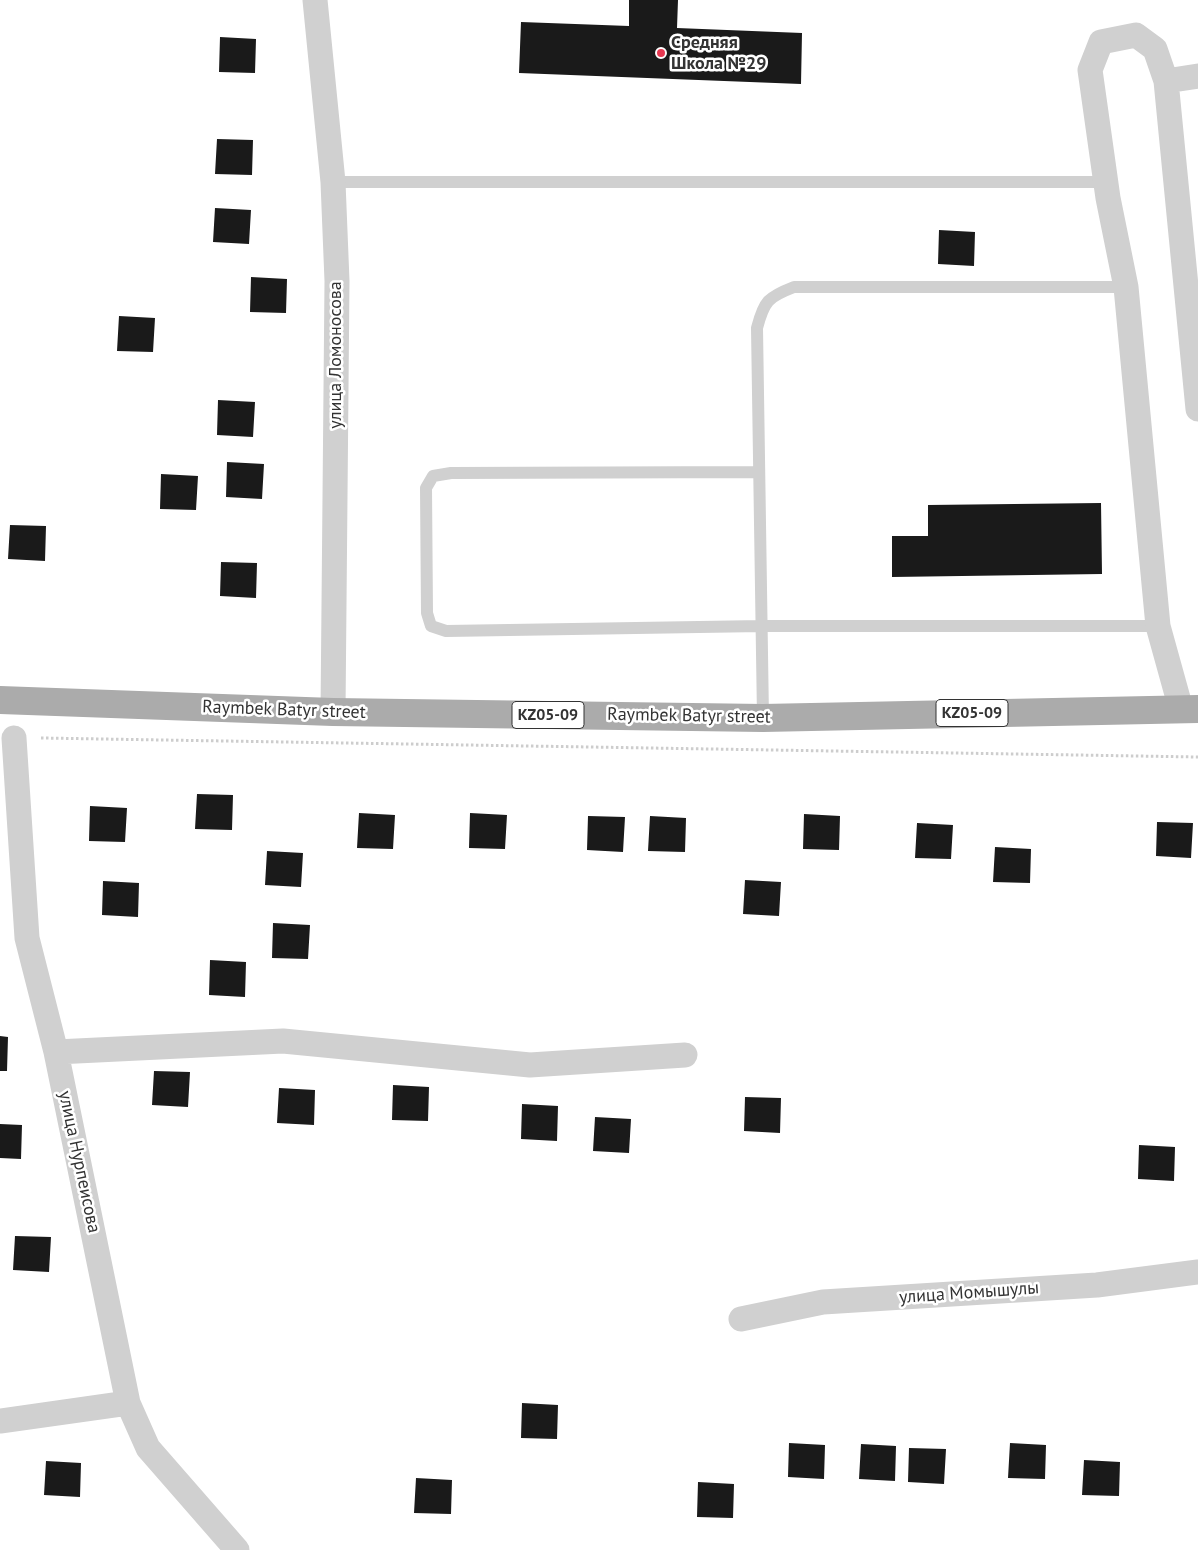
<!DOCTYPE html>
<html>
<head>
<meta charset="utf-8">
<style>
  body { margin:0 }
  canvas { display:block; background:#fff }
</style>
</head>
<body>
<canvas width="1198" height="1550"></canvas>
<script>
const ctx = document.querySelector('canvas').getContext('2d');
ctx.lineJoin = 'round';
function fillPath(path, color) { ctx.fillStyle = color; ctx.fill(path, 'evenodd'); }
function strokePath(path, color, width, dash) { ctx.strokeStyle = color; ctx.lineWidth = width; ctx.lineCap = dash ? 'butt' : 'round'; ctx.setLineDash(dash || []); ctx.stroke(path); }
function label(font, color, halo, rows, align = 'center') {
  ctx.font = font + ' "PT Sans",sans-serif'; ctx.lineWidth = 5; ctx.setLineDash([]); ctx.textBaseline = 'middle'; ctx.strokeStyle = halo; ctx.fillStyle = color; for (const [text, x, y, turn = 0] of rows) {
    ctx.save(); ctx.translate(x, y); ctx.rotate((+turn || 0) * Math.PI / 180); ctx.textAlign = isNaN(turn) ? turn : align; if (halo) ctx.strokeText(text, 0, 0); ctx.fillText(text, 0, 0); ctx.restore();
  }
}
const building = new Path2D(`
  M629 0H678L677 28 802 33 801 84 519 73 521 22 629 26Z
  M220 37 256 39 255 73 219 72Z
  M217 139 253 140 252 175 215 174Z
  M215 208 251 210 249 244 213 242Z
  M939 230 975 232 974 266 938 264Z
  M251 277 287 279 286 313 250 312Z
  M119 316 155 318 153 352 117 351Z
  M218 400 255 402 253 437 217 435Z
  M227 462 264 464 262 499 226 497Z
  M161 474 198 476 196 510 160 509Z
  M1101 503 1102 574 892 577V536H928V505Z
  M10 525 46 526 45 561 8 559Z
  M221 562 257 563 256 598 220 596Z
  M197 794 233 795 232 830 195 829Z
  M90 806 127 808 125 842 89 841Z
  M359 813 395 815 393 849 357 848Z
  M470 813 507 815 505 849 469 848Z
  M804 814 840 816 839 850 803 849Z
  M588 816 625 817 623 852 587 850Z
  M650 816 686 818 685 852 648 851Z
  M1157 822 1193 823 1191 858 1156 856Z
  M917 823 953 825 951 859 915 858Z
  M995 847 1031 849 1030 883 993 882Z
  M267 851 303 853 301 887 265 885Z
  M745 880 781 882 779 916 743 914Z
  M103 881 139 883 138 917 102 915Z
  M273 923 310 925 308 959 272 958Z
  M210 960 246 962 245 997 209 995Z
  M0 1036 8 1037 7 1071H0Z
  M154 1071 190 1072 188 1107 152 1105Z
  M393 1085 429 1087 428 1121 392 1120Z
  M279 1088 315 1090 314 1125 277 1123Z
  M745 1097 781 1098 780 1133 744 1131Z
  M522 1104 558 1106 557 1141 521 1139Z
  M595 1117 631 1119 629 1153 593 1151Z
  M0 1124 22 1125 21 1159 0 1158Z
  M1139 1145 1175 1147 1174 1181 1138 1179Z
  M15 1236 51 1237 49 1272 13 1270Z
  M522 1403 558 1405 557 1439 521 1438Z
  M789 1443 825 1445 824 1479 788 1477Z
  M1010 1443 1046 1445 1045 1479 1008 1478Z
  M861 1444 896 1446 895 1481 859 1479Z
  M909 1448 946 1449 944 1484 908 1482Z
  M1084 1460 1120 1462 1119 1496 1082 1495Z
  M46 1461 81 1463 80 1497 44 1495Z
  M416 1478 452 1480 451 1514 414 1513Z
  M698 1482 734 1484 733 1518 697 1517Z`);
const path = new Path2D(`
  M41 738 1198 757`);
const lane = new Path2D(`
  M333 182H1106
  M759 472 451 473 433 476 426 488 427 613 431 626 446 631 762 626H1158
  M763 718 757 328C764 301 768 297 794 287H1126`);
const street = new Path2D(`
  M315 0 333 182 337 281 333 712
  M1166 81 1198 76
  M1181 709 1158 626 1126 287 1108 198 1090 70 1101 42 1136 35 1155 49 1166 81 1198 409
  M14 738 27 938 56 1052 128 1403 148 1448 237 1550
  M56 1052 283 1041 530 1065 685 1055
  M741 1319 823 1302 1097 1285 1198 1272
  M0 1421 128 1403`);
const primary = new Path2D(`
  M0 700 333 712 763 718 1198 709`);
const markers = [
  [661,53,5,"#e73851"]
];
const shields = [
  [972,713,72],
  [548,715,72]
];
const shieldNames = [
  ["KZ05-09",972,713],
  ["KZ05-09",548,715]
];
const poiNames = [
  ["Средняя",671,43],
  ["Школа №29",671,64]
];
const streetNames = [
  ["улица Ломоносова",336,355,-90],
  ["Raymbek Batyr street",284,710,2],
  ["Raymbek Batyr street",689,716,1],
  ["улица Нурпеисова",79,1162,78],
  ["улица Момышулы",969,1293,-4]
];
fillPath(building, '#1a1a1a');
strokePath(path, '#cdcdcd', 3, [2.5, 2.5]);
strokePath(lane, '#d0d0d0', 12);
strokePath(street, '#d0d0d0', 25);
strokePath(primary, '#ababab', 28);
for (const [x, y, r, color] of markers) { const dot = new Path2D(); dot.arc(x, y, r, 0, 2 * Math.PI); ctx.fillStyle = color; ctx.fill(dot); strokePath(dot, '#fff', 2); }
for (const [x, y, w] of shields) { const box = new Path2D(); box.roundRect(x - w / 2, y - 13.5, w, 27, 4); ctx.fillStyle = '#fff'; ctx.fill(box); strokePath(box, '#333', 1); }
label('bold 16px', '#333', null, shieldNames);
label('bold 18px', '#333', '#fff', poiNames, 'left');
label('18px', '#333', '#fff', streetNames);
</script>
</body>
</html>
